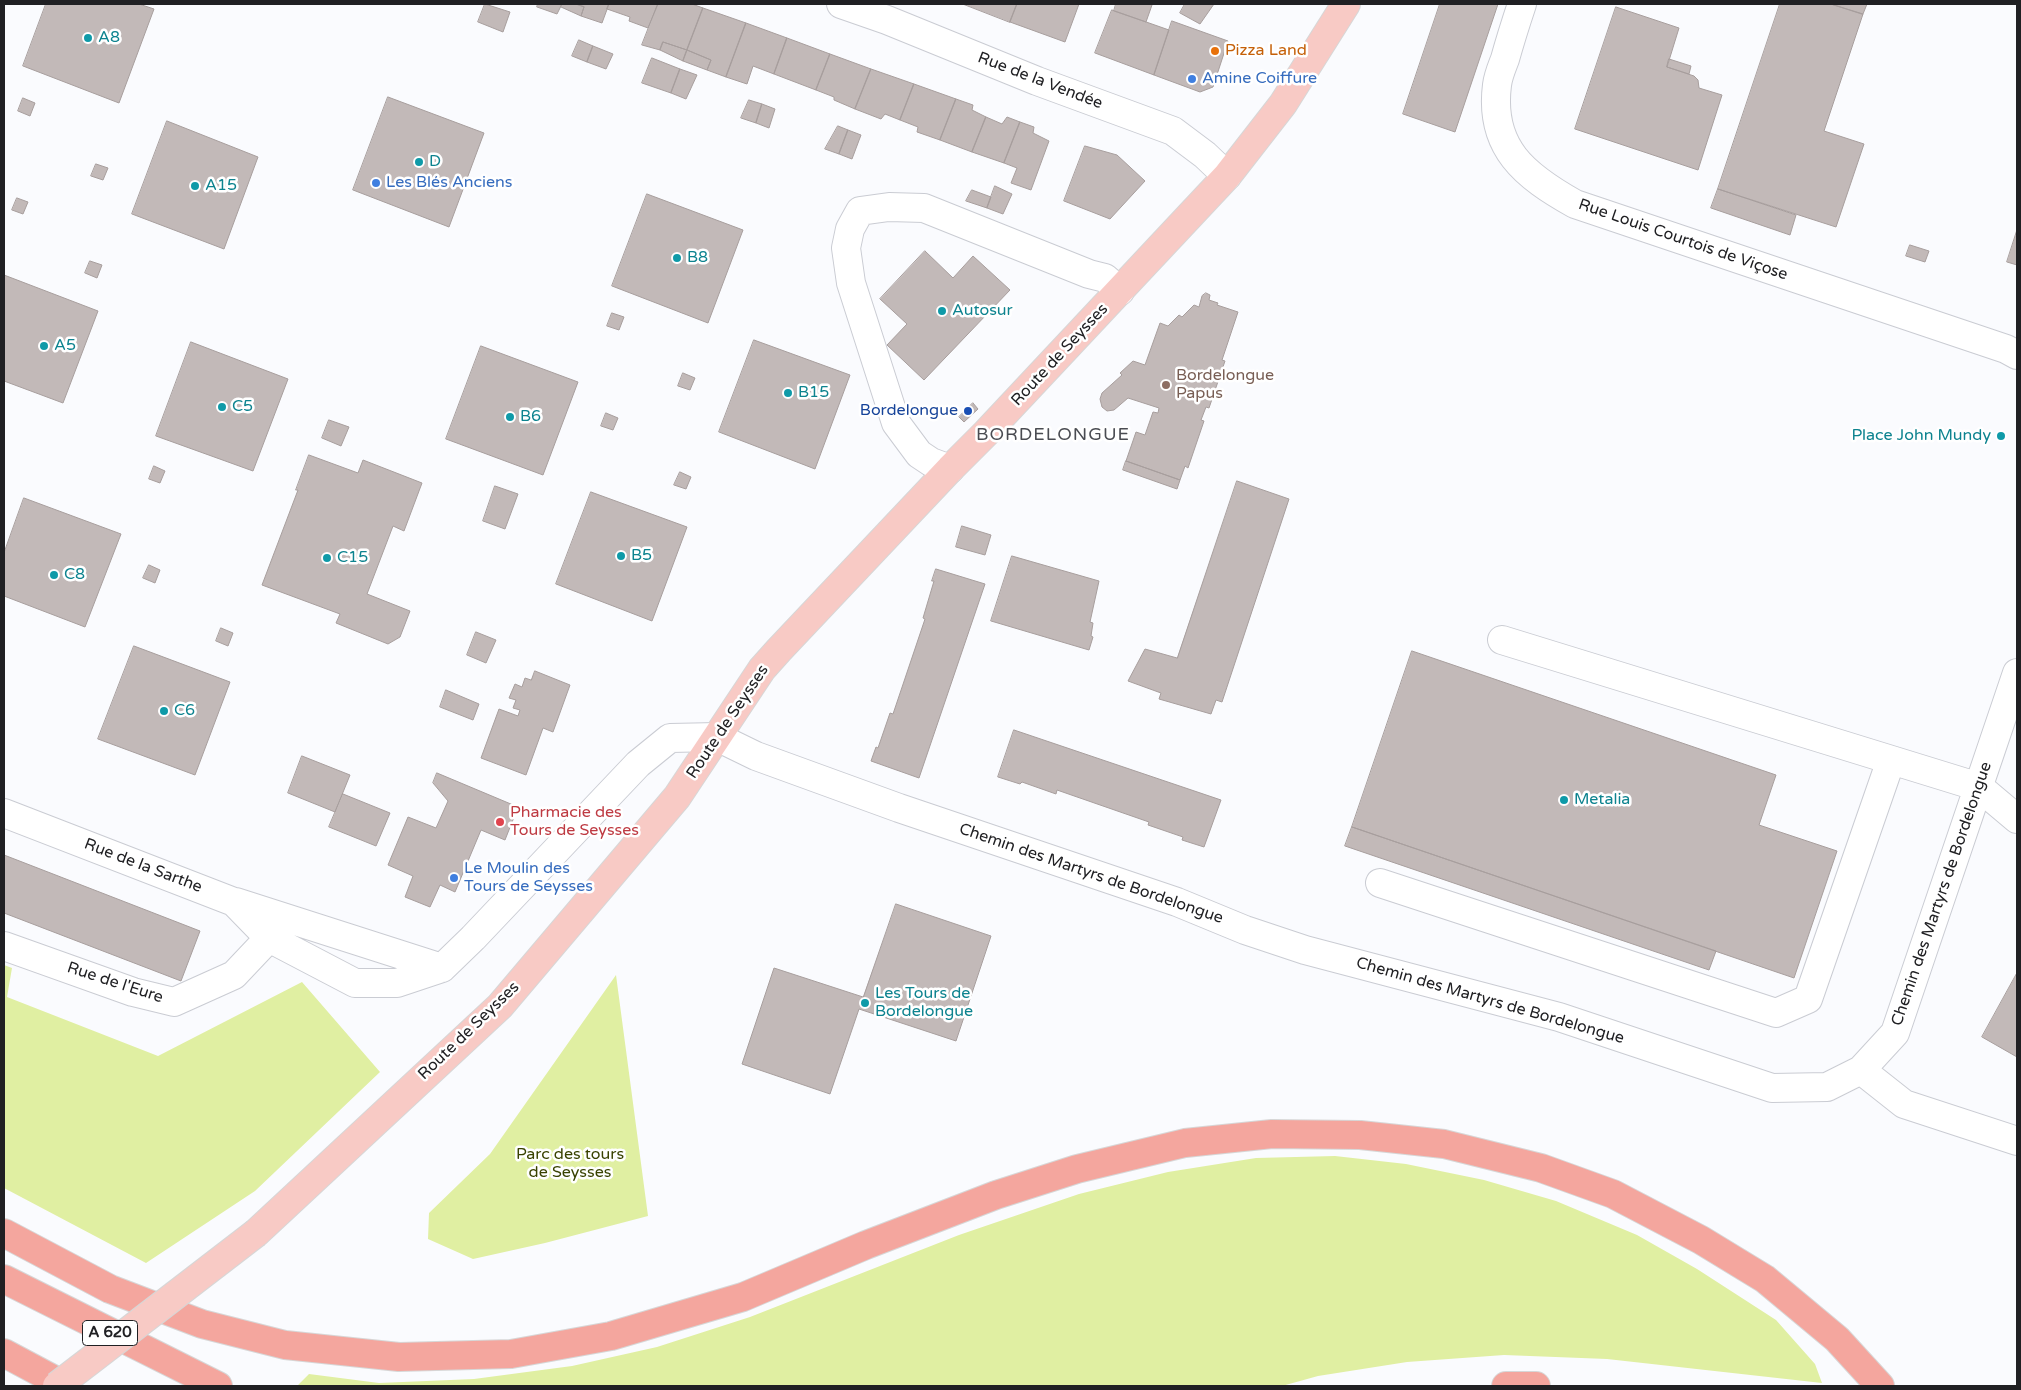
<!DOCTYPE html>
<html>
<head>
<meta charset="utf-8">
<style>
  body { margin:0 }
  #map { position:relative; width:2021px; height:1390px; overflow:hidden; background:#fafbfe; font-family:"Varela Round",sans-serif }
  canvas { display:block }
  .frame { position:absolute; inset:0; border:5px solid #202023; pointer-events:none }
</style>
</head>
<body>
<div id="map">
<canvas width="2021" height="1390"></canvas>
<div class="frame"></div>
</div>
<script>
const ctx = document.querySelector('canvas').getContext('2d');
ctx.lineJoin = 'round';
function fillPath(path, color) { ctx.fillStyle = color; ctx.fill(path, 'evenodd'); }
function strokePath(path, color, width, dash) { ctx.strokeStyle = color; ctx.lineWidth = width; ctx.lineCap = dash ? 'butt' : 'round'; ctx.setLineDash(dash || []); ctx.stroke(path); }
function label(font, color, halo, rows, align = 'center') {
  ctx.font = font + ' "Varela Round",sans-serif'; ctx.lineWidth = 5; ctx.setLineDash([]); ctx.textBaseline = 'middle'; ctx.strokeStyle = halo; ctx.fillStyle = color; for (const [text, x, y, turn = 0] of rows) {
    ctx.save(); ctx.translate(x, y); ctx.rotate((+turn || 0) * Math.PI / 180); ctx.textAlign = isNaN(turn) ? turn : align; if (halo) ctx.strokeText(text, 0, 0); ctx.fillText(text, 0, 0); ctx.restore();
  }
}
const green = new Path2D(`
  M4 965 12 968 7 997 158 1056 302 982 380 1072 255 1191 146 1263 4 1188Z
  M616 975 648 1216 545 1243 473 1259 428 1239 429 1213 490 1154Z
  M1335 1156 1406 1164 1484 1180 1556 1201 1637 1235 1697 1269 1776 1320 1815 1364 1822 1383 1607 1359 1504 1355 1407 1362 1318 1376 1282 1386H297L309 1374 379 1383 474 1379 572 1366 657 1347 750 1317 959 1235 1079 1194 1168 1172 1256 1158Z`);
const building = new Path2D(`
  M46 4H139L154 9 119 103 23 66Z
  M485 4 510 12 503 32 478 22Z
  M538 4H562L557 14 537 7Z
  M562 4H576L584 7 581 16 561 7Z
  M576 4H609L602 23 581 16 584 7Z
  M609 4H658L648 28 629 21 630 17 607 9Z
  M658 4H692L703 8 687 50 663 42 660 50 642 45Z
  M963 4H1017L1010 22Z
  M1017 4H1079L1065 42 1010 22Z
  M1116 4H1149L1152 5 1146 22 1114 11Z
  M1185 4H1214L1200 24 1180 13Z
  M1440 4H1498L1455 132 1403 114Z
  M1780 4H1831L1863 14 1824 131 1864 144 1836 227 1718 189Z
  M1831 4H1867L1863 14Z
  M1616 7 1679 28 1667 67 1694 76 1698 80 1699 88 1722 95 1698 170 1575 129Z
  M703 8 746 23 726 77 707 70 711 60 687 50Z
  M1112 10 1169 30 1154 75 1095 53Z
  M1172 21 1228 41 1213 87 1200 92 1154 75Z
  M746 23 787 38 774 74 753 66 747 84 726 77Z
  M787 38 830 54 816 90 774 74Z
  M579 40 593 46 587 62 572 56Z
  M663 42 687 50 683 61 660 50Z
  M593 46 613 54 606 69 587 62Z
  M687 50 711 60 707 70 683 61Z
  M830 54 871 69 855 109 834 100V97L816 90Z
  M652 58 680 69 671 93 642 83Z
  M1669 59 1691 66 1689 74 1667 67Z
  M680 69 697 75 686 99 671 93Z
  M871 69 914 84 900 120 885 114 881 119 855 109Z
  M914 84 956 99 940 140 917 132 918 127 900 120Z
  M388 97 484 133 449 227 353 190Z
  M23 98 35 103 30 116 18 111Z
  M956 99 973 105 972 110 986 117 972 152 940 140Z
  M749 100 762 104 756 123 741 118Z
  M762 104 775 109 769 128 756 123Z
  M986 117 1002 124 1007 117 1020 122 1004 163 972 152Z
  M167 121 258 157 224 249 132 214Z
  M1020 122 1034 127 1033 133 1049 141 1031 190 1011 183 1017 168 1004 163Z
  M838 126 848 130 839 154 825 149Z
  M848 130 861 135 852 159 839 154Z
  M1085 146 1117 155 1145 181 1110 219 1064 201Z
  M96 164 108 168 103 180 91 176Z
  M995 186 1012 194 1003 214 987 208Z
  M1718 189 1796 215 1790 235 1711 208Z
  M972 190 991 197 987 208 966 201Z
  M647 194 743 230 708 323 612 286Z
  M17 198 28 202 23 214 12 210Z
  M2017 230V265L2007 262Z
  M1910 245 1929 251 1925 262 1906 256Z
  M925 251 953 278 973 256 1010 290 924 380 887 345 907 324 880 299Z
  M90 261 102 265 97 278 85 273Z
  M4 275 98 311 63 403 4 381Z
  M1206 293 1210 295 1209 300 1218 303 1217 305 1238 312 1222 360 1225 361 1209 408 1206 407 1201 420 1204 421 1188 468 1185 466 1180 480 1126 461 1136 432 1145 435 1153 412 1158 413 1159 408 1128 398 1114 410 1107 411 1102 407 1100 399 1102 393 1122 375 1120 373 1133 361 1145 365 1160 323 1168 326 1179 315 1182 317 1194 305 1199 307 1202 296Z
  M612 313 624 317 619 330 607 326Z
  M754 340 850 375 815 469 719 432Z
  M191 342 288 379 253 471 156 436Z
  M481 346 578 382 543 475 446 439Z
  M683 373 695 378 690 390 678 386Z
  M973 403 978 409 964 422 959 417Z
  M606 413 618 418 613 430 601 426Z
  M329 420 349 427 341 446 322 438Z
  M309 455 358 473 363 460 422 483 404 531 393 526 367 594 410 611 400 637 388 644 336 623 340 614 262 585 298 490H296Z
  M1126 461 1180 480 1177 489 1123 470Z
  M154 466 165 471 160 483 149 479Z
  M680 472 691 477 686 489 674 485Z
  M1237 481 1289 499 1222 702 1216 700 1211 714 1159 699 1161 693 1128 681 1145 649 1177 658Z
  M495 486 518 494 505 529 483 521Z
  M591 492 687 527 652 621 556 584Z
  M24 498 121 534 85 627 4 596V553Z
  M962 526 991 535 985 555 956 547Z
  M1012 556 1099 581 1090 622 1093 623 1091 636 1093 637 1089 650 991 621Z
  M149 565 160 570 155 583 143 578Z
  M936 569 985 584 919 778 871 761 876 747 878 748 890 713 893 714 925 619 923 618 934 581H932Z
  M221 628 233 633 228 646 216 641Z
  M476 632 496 640 486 663 467 655Z
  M134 646 230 682 195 775 98 739Z
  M1412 651 1776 775 1759 825 1837 851 1794 978 1352 827Z
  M535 671 570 685 553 732 543 728 526 775 481 758 499 709 518 716 520 710 513 708 516 700 509 698 515 684 522 687 525 678 531 680Z
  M446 690 479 704 473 720 440 707Z
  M1014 730 1221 800 1204 847 1182 840 1183 837 1148 825 1149 822 1057 790 1056 794 1022 782 1020 784 998 777Z
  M302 756 350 775 335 812 288 793Z
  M437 773 518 807 505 840 481 830 455 892 440 885 430 907 405 897 413 876 388 865 408 817 436 828 448 801 433 783Z
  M343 794 390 813 376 846 329 827Z
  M1352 827 1716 951 1709 970 1345 846Z
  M4 855 200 931 181 981 4 913Z
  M896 904 991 936 956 1041 859 1009 830 1094 742 1064 774 968 863 997Z
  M2017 973V1057L1982 1037Z`);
const minor = new Path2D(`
  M841 4 887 20 1037 81 1173 131 1205 155 1227 176
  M1522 4C1516 22 1510 41 1505 59 1502 67 1498 76 1497 85 1489 148 1525 176 1575 204L2006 349 2017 355
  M950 469 931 462 919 454 896 423 851 283 846 248 850 229 860 211 889 207 924 208 1089 274 1105 278 1120 291
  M1502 640 1979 787 2017 819
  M4 813 234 902 269 938 355 983H397L442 968 473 938 638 764 670 738 717 737 756 756 899 808 1177 902 1245 930 1305 950 1559 1017 1772 1088 1827 1087 1861 1070 1895 1033 2017 673
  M1380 883 1776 1013 1808 999 1891 760
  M236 902 442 968
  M4 946 133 992 174 1002 234 975 269 938
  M1861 1070 1904 1104 2017 1141`);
const major = new Path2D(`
  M256 1233 500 1006 677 797 762 669 779 650 950 469 986 433 1227 176 1283 104 1346 4`);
const highway = new Path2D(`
  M4 1233 110 1289 202 1324 285 1345 399 1357 511 1354 611 1336 743 1297 866 1245 996 1195 1077 1169 1185 1143 1272 1134 1360 1135 1444 1144 1541 1168 1613 1194 1701 1240 1765 1279 1837 1339 1880 1386
  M4 1279 218 1386
  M4 1353 66 1386
  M1506 1386H1536`);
const majorBridge = new Path2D(`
  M57 1386 256 1233`);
const markers = [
  [88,38,5,"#0f9aa8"],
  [1215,51,5,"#e8710a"],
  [1192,79,5,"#3f7fe0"],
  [419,162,5,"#0f9aa8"],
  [376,183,5,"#3f7fe0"],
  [195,186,5,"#0f9aa8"],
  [677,258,5,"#0f9aa8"],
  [942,311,5,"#0f9aa8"],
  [44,346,5,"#0f9aa8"],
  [1166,385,5,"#8d6e63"],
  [788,393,5,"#0f9aa8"],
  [222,407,5,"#0f9aa8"],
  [968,411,5,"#1a4fb4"],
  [510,417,5,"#0f9aa8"],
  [2001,436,5,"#0f9aa8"],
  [621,556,5,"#0f9aa8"],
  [327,558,5,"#0f9aa8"],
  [54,575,5,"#0f9aa8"],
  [164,711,5,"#0f9aa8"],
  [1564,800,5,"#0f9aa8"],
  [500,822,5,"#e0444e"],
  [454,878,5,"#3f7fe0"],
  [865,1003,5,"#0f9aa8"]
];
const shields = [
  [110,1333,55]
];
const shieldNames = [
  ["A 620",110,1333]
];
const cultureNames = [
  ["A8",98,38],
  ["D",429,162],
  ["A15",205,186],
  ["B8",687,258],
  ["Autosur",952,311],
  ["A5",54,346],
  ["B15",798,393],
  ["C5",232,407],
  ["B6",520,417],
  ["Place John Mundy",1991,436,"right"],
  ["B5",631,556],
  ["C15",337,558],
  ["C8",64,575],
  ["C6",174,711],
  ["Metalia",1574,800],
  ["Les Tours de",875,994],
  ["Bordelongue",875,1012]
];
const foodNames = [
  ["Pizza Land",1225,51]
];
const shopNames = [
  ["Amine Coiffure",1202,79],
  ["Les Blés Anciens",386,183],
  ["Le Moulin des",464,869],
  ["Tours de Seysses",464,887]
];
const streetNames = [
  ["Rue de la Vendée",1040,81,21],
  ["Rue Louis Courtois de Viçose",1683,240,19],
  ["Route de Seysses",1060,355,-47],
  ["Route de Seysses",728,722,-56],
  ["Rue de la Sarthe",143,866,21],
  ["Chemin des Martyrs de Bordelongue",1091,874,19],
  ["Chemin des Martyrs de Bordelongue",1942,894,-71],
  ["Rue de l'Eure",115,983,18],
  ["Chemin des Martyrs de Bordelongue",1490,1001,16],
  ["Route de Seysses",469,1031,-44]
];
const educationNames = [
  ["Bordelongue",1176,376],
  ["Papus",1176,394]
];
const transitNames = [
  ["Bordelongue",958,411]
];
const healthNames = [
  ["Pharmacie des",510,813],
  ["Tours de Seysses",510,831]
];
const parkNames = [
  ["Parc des tours",570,1155],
  ["de Seysses",570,1173]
];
const neighbourhoodNames = [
  ["BORDELONGUE",1053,435]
];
fillPath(green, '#e0efa2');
fillPath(building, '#c2b9b8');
strokePath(building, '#a79e9d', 1);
strokePath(minor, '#caccd3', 30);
strokePath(major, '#d7d7d7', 30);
strokePath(highway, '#d7d7d7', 30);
strokePath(minor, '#fff', 28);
strokePath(major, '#f8cac5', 28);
strokePath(highway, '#f4a69e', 28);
strokePath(majorBridge, '#d7d7d7', 30, []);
strokePath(majorBridge, '#f8cac5', 28);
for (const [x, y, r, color] of markers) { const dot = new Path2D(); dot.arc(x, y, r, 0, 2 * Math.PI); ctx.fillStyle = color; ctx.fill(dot); strokePath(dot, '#fff', 2); }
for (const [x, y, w] of shields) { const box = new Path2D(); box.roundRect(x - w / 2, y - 12.5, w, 25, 4); ctx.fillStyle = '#fff'; ctx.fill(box); strokePath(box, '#202023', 1); }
label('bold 15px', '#202023', null, shieldNames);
label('16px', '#0d838f', '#fff', cultureNames, 'left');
label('16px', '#c56008', '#fff', foodNames, 'left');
label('16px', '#366cbe', '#fff', shopNames, 'left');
label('16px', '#202023', '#fff', streetNames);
label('16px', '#785e54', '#fff', educationNames, 'left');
label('16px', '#164399', '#fff', transitNames, 'right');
label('16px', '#be3a42', '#fff', healthNames, 'left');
label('16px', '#394200', '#fff', parkNames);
ctx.letterSpacing = '1px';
label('18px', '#4a4c52', '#fff', neighbourhoodNames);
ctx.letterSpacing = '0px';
</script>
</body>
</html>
